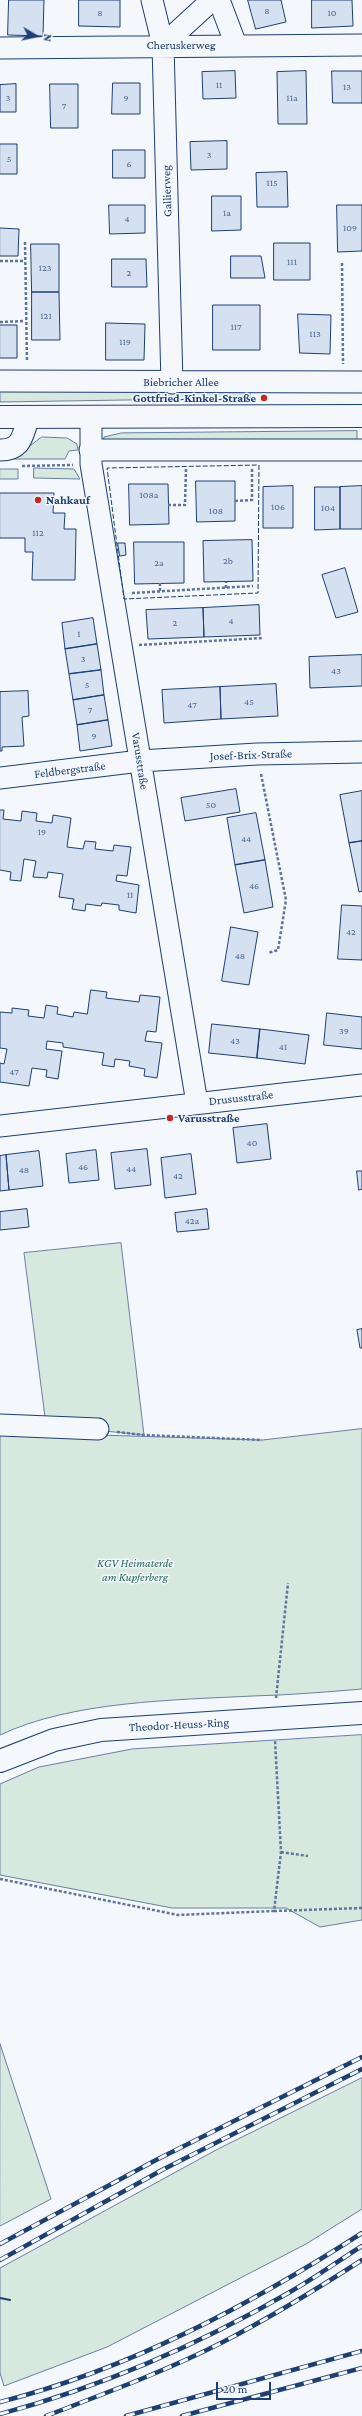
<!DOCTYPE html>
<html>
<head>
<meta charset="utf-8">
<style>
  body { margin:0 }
  #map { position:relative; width:362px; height:2416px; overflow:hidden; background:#f4f7fb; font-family:"Crimson Pro",serif }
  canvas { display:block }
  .north { position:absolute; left:16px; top:16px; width:40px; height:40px; -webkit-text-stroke:3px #f4f7fb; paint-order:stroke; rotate:99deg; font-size:11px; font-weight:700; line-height:16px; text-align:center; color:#1d3f73 }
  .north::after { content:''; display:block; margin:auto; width:14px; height:18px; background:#1d3f73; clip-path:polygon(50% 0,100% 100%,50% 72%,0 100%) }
  .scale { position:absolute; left:216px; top:2382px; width:55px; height:18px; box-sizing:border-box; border:2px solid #1d3f73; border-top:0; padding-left:5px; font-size:12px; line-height:14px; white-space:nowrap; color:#1d3f73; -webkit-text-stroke:3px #f4f7fb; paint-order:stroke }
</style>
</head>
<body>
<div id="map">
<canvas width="362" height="2416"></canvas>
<div class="north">N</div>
<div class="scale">20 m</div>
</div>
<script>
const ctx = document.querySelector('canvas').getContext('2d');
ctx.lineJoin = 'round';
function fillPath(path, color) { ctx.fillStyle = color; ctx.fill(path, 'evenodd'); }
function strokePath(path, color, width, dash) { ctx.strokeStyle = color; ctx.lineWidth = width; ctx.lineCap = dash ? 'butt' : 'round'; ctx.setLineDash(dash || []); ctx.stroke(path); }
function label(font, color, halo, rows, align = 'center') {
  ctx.font = font + ' "Crimson Pro",serif'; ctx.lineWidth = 3; ctx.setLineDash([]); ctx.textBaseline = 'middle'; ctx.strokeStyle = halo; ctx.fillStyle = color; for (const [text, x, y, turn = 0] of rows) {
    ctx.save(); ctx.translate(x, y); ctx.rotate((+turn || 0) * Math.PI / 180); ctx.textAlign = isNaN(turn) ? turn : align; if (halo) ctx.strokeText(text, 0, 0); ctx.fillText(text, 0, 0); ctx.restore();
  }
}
const green = new Path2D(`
  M250 390V398L0 402V391Z
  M357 431V444L103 441 104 437 121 433Z
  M42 437 67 438 77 444 78 450 69 451 65 459H13Z
  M34 468 74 469 80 479 34 478Z
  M0 469H18V479H0Z
  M121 1243 144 1435 46 1425 24 1253Z
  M362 1429V1689C326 1692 290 1695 253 1696 174 1700 72 1701 0 1735V1432L262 1440Z
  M362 1735V1920L320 1927 286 1908H172L0 1875V1784L39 1767 132 1749Z
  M0 2044 51 2199 0 2226Z
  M362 2078V2209L306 2244 107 2347 4 2386 0 2373V2268L218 2149Z`);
const building = new Path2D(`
  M9 0H44L43 36 8 35Z
  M79 0H120V27L79 26Z
  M248 0H281L286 22 256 29Z
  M312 0H352L353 26 312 28Z
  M235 71 236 98 203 99 202 72Z
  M306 71 307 124H278L277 72Z
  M332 71H362V103H333Z
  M113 83H140V114H112Z
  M16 84V112H0V85Z
  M50 84H78V128H51Z
  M227 141V169L191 170 190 142Z
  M0 144H17V174H0Z
  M113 150H145V178H113Z
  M287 172 288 207H257L256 173Z
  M212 196H241V230L212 231Z
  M109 205H145V233L110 234Z
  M337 205H362V251L338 252Z
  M0 228 19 229 18 256H0Z
  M274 243H310V280H274Z
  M31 244H59V292H32Z
  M231 256H261L265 278H231Z
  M112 259H146L147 287H112Z
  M32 292H59L60 340H32Z
  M213 305H260V350H213Z
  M298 314 331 315 330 354 300 353Z
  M106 323 145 324 144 360H106Z
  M0 325H17V358H0Z
  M196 481H235V521L197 522Z
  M129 484H168L169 524 130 525Z
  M293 486V528H263V487Z
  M362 486V529H340V487Z
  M315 487H340V529L315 530Z
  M0 493H54L53 513H65L64 529H76L75 580H32L33 552H25V538H0Z
  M252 540 253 581 204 582 203 541Z
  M134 542H184V583L135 584Z
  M118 543H125L126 555 120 556Z
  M345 568 358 612 336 618 322 575Z
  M259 605 260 635 204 637 203 608Z
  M203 608 204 637 148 639 146 610Z
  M93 618 97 644 65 649 62 623Z
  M97 644 101 670 69 674 65 649Z
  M362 655V686L310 688 309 657Z
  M101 670 104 695 73 700 69 674Z
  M276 684 278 716 221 719 220 687Z
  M220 687 221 719 164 723 162 690Z
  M28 691 29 716 22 717 24 746 2 747V751H0V692Z
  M104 695 108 720 77 725 73 700Z
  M108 720 112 746 80 751 77 725Z
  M236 789 240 812 185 821 181 798Z
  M362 791V841L349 843 340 795Z
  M0 810H4L3 819 21 821 22 811 37 813 36 821 52 823 53 815 71 818 67 847 83 849 85 841 96 842 95 849 113 851 114 845 131 847 127 876 117 875 116 881 139 885 136 913 119 910V905L102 903 101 906 86 904 85 911 72 909 74 899 59 897 63 874 48 872 47 878 33 877 36 861 24 859 21 881 10 880 11 872 0 870Z
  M256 813 265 860 235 865 227 818Z
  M362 841V891L359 892 349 843Z
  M265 860 273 907 244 913 235 865Z
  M342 905 362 906V960L338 959Z
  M231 927 258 932 249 985 222 981Z
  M91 990 107 992 106 998 139 1002 140 995 160 997 156 1032 147 1031 145 1041 162 1043 157 1078 144 1076 145 1069 129 1066 130 1061 115 1059 114 1067 102 1065 104 1053 63 1047V1043L47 1041 46 1049 62 1051 58 1079 46 1077 47 1070 32 1068 29 1086 0 1082V1063L4 1064 7 1049 0 1048V1012L12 1013V1008L29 1010 28 1016 44 1018 46 1005 58 1007 57 1014 73 1017 74 1012 87 1014Z
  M327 1013 362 1017V1049L324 1045Z
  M212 1024 260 1029 257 1058 209 1053Z
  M260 1029 309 1035 305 1064 257 1058Z
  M267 1124 271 1159 237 1163 233 1128Z
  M147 1149 151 1185 115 1189 111 1153Z
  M96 1150 99 1180 69 1183 66 1154Z
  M39 1151 43 1186 9 1190 6 1155Z
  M191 1154 196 1194 165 1198 161 1158Z
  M6 1155 9 1190 0 1191V1156Z
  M357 1171H362V1189L359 1190Z
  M27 1209 29 1227 0 1230V1212Z
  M207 1209 209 1229 177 1232 175 1213Z
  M362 1329V1348H360L357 1330Z`);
const path = new Path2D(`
  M25 242 27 362
  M0 261H24
  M342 263 343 364
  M0 322 25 321
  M22 466 73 465
  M235 501 252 500V469
  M168 505H185L186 468
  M160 583V591
  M226 588V582
  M132 593 253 586
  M139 645 263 638
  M261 774 286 900 278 950 268 953
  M117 1432 144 1435 262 1440
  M276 1698 288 1583
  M281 1852 308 1856
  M0 1879 178 1915 274 1911 281 1852 275 1740
  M274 1911 362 1908`);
const minor = new Path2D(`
  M152 0 163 45 172 383
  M219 0 236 45
  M163 45 212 0
  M0 48 362 45
  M0 381 362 382
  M91 417V464L197 1103
  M0 450C23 450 22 435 29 417
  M90 450H362
  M0 778 140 761 257 754 362 752
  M0 1126 362 1085
  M0 1425 98 1429`);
const major = new Path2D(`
  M0 417 362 416
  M0 1761 54 1740 101 1730 362 1713`);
const rail = new Path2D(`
  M0 2244 156 2160 362 2057
  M0 2260 162 2170 362 2069
  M0 2402C130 2369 250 2305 362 2233
  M0 2414C101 2387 200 2344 290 2292 315 2278 338 2261 362 2246
  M46 2416C106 2393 166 2371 223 2342 271 2317 317 2289 362 2260
  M126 2416 362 2351
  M182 2416 362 2368`);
const fence = new Path2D(`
  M259 465 258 593 124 599 107 468Z`);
const wall = new Path2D(`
  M0 2298 10 2300`);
const markers = [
  [264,398,4,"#c62828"],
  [38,500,4,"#c62828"],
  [170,1118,4,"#c62828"]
];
const numberNames = [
  ["8",267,11],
  ["8",100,13],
  ["10",332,13],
  ["11",219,85],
  ["13",347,87],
  ["3",8,98],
  ["9",126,98],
  ["11a",292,98],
  ["7",64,106],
  ["3",209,155],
  ["5",9,159],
  ["6",129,164],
  ["115",272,183],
  ["1a",227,213],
  ["4",127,219],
  ["109",350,228],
  ["111",292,262],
  ["123",45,268],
  ["2",129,273],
  ["121",46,316],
  ["117",236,327],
  ["113",315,334],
  ["119",125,342],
  ["108a",149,495],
  ["106",278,507],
  ["104",328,508],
  ["108",216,511],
  ["112",38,533],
  ["2b",228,561],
  ["2a",159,563],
  ["4",231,621],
  ["2",175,623],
  ["1",79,634],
  ["3",83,659],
  ["43",336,671],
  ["5",87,685],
  ["45",249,702],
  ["47",192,705],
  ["7",90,710],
  ["9",94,736],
  ["50",211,805],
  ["19",42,832],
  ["44",246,839],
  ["46",254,886],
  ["11",130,895],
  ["42",351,932],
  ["48",240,956],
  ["39",344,1031],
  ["43",235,1041],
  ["41",283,1047],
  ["47",14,1072],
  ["40",252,1143],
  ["46",83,1167],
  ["44",131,1169],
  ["48",24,1170],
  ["42",178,1176],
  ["42a",192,1221]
];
const streetNames = [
  ["Cheruskerweg",181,45],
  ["Gallierweg",167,191,-92],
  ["Biebricher Allee",181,382],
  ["Josef-Brix-Straße",251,755,-2],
  ["Varusstraße",140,761,81],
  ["Feldbergstraße",70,770,-7],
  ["Drususstraße",241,1098,-6],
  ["Theodor-Heuss-Ring",179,1725,-3]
];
const poiNames = [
  ["Gottfried-Kinkel-Straße",256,398,"right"],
  ["Nahkauf",46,500],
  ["Varusstraße",178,1118]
];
const parkNames = [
  ["KGV Heimaterde",135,1563],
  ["am Kupferberg",135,1577]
];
fillPath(green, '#d7e8df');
strokePath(green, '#687fa3', 1);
fillPath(building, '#d5e0f0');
strokePath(building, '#1d3f73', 1);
strokePath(minor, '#1d3f73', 23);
strokePath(major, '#1d3f73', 24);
strokePath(path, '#5e769c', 2.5, [3, 2]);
strokePath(minor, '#f4f7fb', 21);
strokePath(major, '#f4f7fb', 22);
strokePath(rail, '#1d3f73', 4.5);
strokePath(rail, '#f4f7fb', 3, [9]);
strokePath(fence, '#1d3f73', 1, [5, 2]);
strokePath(wall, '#1d3f73', 2);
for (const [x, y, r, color] of markers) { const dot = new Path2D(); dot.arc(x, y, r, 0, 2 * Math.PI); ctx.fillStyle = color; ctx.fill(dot); strokePath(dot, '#f4f7fb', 1.5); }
label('10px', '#4b6792', null, numberNames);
label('12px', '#1d3f73', '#f4f7fb', streetNames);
label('bold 12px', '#1d3f73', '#f4f7fb', poiNames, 'left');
label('italic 12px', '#2c6c60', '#f4f7fb', parkNames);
</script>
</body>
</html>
